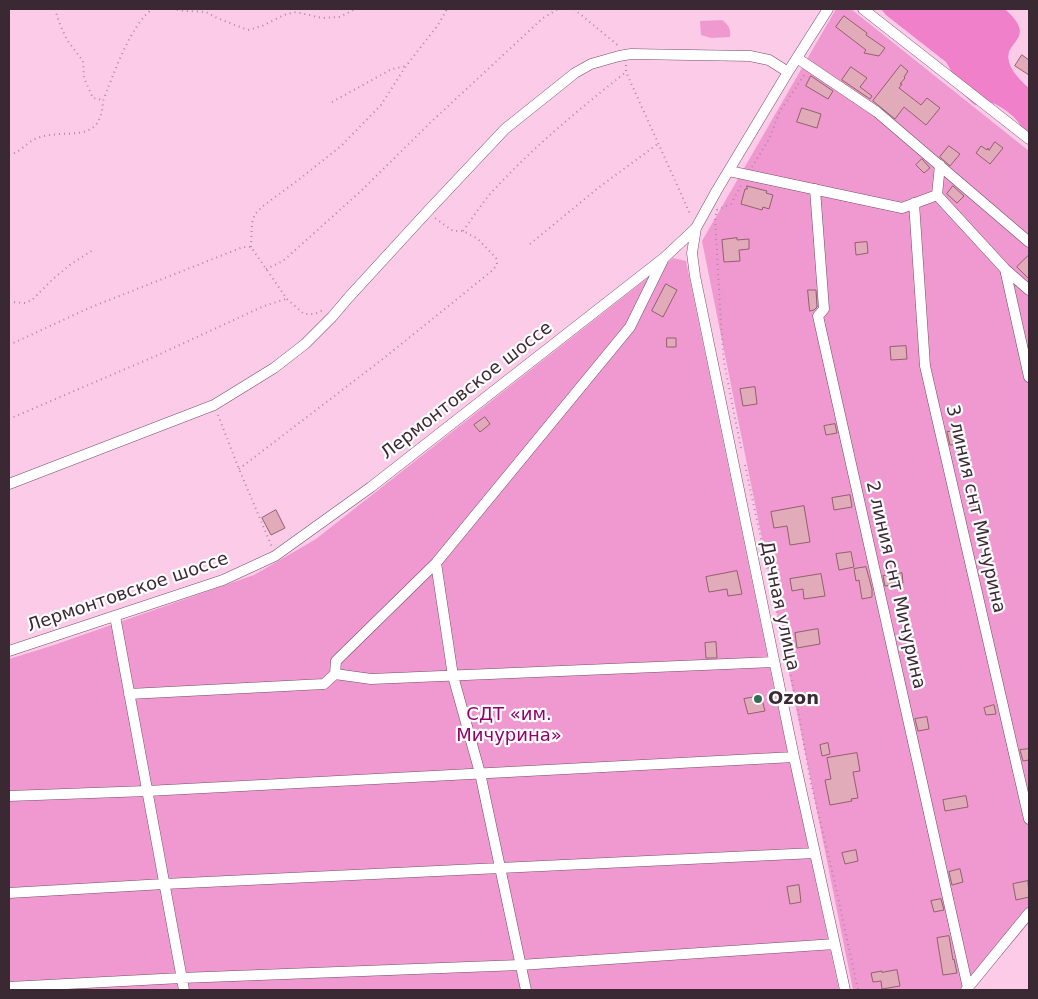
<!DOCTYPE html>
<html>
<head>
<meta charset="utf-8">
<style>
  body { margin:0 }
  #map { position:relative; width:1038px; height:999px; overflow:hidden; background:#fccbe8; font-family:"DejaVu Sans",sans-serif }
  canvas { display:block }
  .frame { position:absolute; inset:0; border:10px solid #3a2833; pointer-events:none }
</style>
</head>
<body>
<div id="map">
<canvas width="1038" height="999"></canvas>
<div class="frame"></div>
</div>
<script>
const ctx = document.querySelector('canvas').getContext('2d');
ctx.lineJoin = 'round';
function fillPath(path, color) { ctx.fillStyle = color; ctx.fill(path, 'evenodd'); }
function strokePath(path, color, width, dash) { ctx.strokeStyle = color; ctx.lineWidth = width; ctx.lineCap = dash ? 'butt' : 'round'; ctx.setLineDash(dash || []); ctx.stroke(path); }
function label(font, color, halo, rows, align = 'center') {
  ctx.font = font + ' "DejaVu Sans",sans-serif'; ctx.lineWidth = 4.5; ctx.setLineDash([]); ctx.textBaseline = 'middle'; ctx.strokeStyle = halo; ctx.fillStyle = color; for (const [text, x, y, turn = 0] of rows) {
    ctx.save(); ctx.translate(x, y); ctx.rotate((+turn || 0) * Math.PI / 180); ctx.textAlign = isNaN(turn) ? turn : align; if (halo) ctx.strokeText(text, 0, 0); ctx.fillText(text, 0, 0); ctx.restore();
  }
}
const green = new Path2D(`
  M836 9H851L1029 151V923L972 990H853L702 241Z
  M722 20C729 25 731 29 730 37L711 38 701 35 700 21Z
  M673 258 686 261 772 678 839 990H9V659L51 646 254 575 316 539Z`);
const forest = new Path2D(`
  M881 9H1005C1010 14 1017 20 1019 27 1023 37 1012 44 1009 52 1005 66 1020 80 1029 88V143C1022 135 1024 133 1020 125 1017 117 996 102 988 102 984 102 979 104 975 105 966 98 959 90 955 80 952 73 950 68 946 62L886 15Z`);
const building = new Path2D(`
  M844 16 867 33 866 35 885 48 879 56 864 53 866 50 836 27Z
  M1022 55 1029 60V75L1015 66Z
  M901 65 908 71 904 77 905 78 900 84H902L899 88 921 105 927 98 940 108 926 125 904 107 895 119 873 101Z
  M851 67 867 78 860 87 872 96 870 99 842 80Z
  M811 76 833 91 828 99 806 86Z
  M802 108 821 114 817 128 797 122Z
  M995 142 1003 148 990 164 976 153 981 146 987 150 988 148 989 150Z
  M949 146 960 154 950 166 940 157Z
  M922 159 930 168 924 173 916 165Z
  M747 186 767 191 766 193 773 195 769 209 763 207 762 210 741 204 745 189H747Z
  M953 186 964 196 957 203 947 194Z
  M737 238V240L749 239V249L739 250 740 261 724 262 722 240Z
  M867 242 868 253 856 255 855 243Z
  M1029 255V279L1017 267Z
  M666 284 677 290 663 317 652 311Z
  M808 290H816L817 307 814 310 810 311Z
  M667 338H676V347H667Z
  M906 346 907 359 891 360 890 347Z
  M755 387 757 404 743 406 740 389Z
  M485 417 490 424 480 432 474 425Z
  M835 424 837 433 826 435 824 426Z
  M961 430 964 443 950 445 947 432Z
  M850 495 852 507 834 510 832 498Z
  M804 506 810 542 790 545 787 526 774 528 771 512Z
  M276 510 285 528 271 535 262 518Z
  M851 552 854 567 839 570 836 554Z
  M866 567 872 589V597L862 599 859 580 856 581 854 569Z
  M737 571 742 594 728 596 727 589 709 592 706 577Z
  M902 573 903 583 885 586 883 576Z
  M821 574 825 596 804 599 803 589 792 591 790 579Z
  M818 629 820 644 797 648 795 633Z
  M716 642 717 658H706L705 643Z
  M761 696 765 711 748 714 744 699Z
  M994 705 996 714 986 715 984 708Z
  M927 717 929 729 918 731 915 719Z
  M828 743 830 754 822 756 820 745Z
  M1029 749V760L1023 761 1020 750Z
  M857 753 860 771 853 772 858 798 851 799 852 801 830 805 825 780 831 779 827 758Z
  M966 796 968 807 945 811 943 800Z
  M856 850 858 861 845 864 842 853Z
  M960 869 963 882 952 885 949 872Z
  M1028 881 1029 897 1016 900 1013 884Z
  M799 885 801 902 790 904 787 887Z
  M941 899 944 910 934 912 931 901Z
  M949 936 953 960 954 959 957 973 943 975 937 938Z
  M897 970 900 986 882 989 881 981 873 982 871 973 882 971V972Z`);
const path = new Path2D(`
  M55 9 59 22 67 40 83 61 84 78 93 98 99 99 103 101C112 78 132 21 153 9
  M172 9 185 11 206 12 217 18 248 30 262 26 284 15 296 12 322 18 340 17 355 9
  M574 9 620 47
  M626 65V72L691 216
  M332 102 392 69 406 66
  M9 154C19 154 26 143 35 139 64 126 101 148 103 101
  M752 167 769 139 780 111 805 74
  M463 231C472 219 480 206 490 194 531 149 578 110 626 72
  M530 244 598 188 659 143
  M251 247 252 223 255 214 263 206 297 181 341 146 381 105 406 66 438 25 447 9
  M266 269 283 261 361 191 431 122 543 18 558 9
  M9 302 25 303 32 300 53 279 71 264 93 250
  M9 345 89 308 243 247H251L287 299 304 314H315L325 309
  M218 415 239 469 272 547
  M9 419 158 355 264 306 286 299
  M741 448 724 362 721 323 715 219 717 210 731 204 742 184
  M745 465 796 700 811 783 834 879 858 990
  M239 469 384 358 493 270 497 264 496 258 478 239 463 231H453L435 218`);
const minor = new Path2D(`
  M863 9 1029 139
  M797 58 877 112 1029 242
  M729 171 902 208 937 195 1005 269 1029 290
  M815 189 824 309 818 316 968 988
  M937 195 940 165
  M914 203 925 366 1029 819
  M696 228 692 253 695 276 794 757 845 990
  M1005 269 1029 377
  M9 484 214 405 274 368 305 344 332 317 349 297 427 212 505 129 575 73 591 64 619 56 631 54 750 56 769 60 788 72
  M436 563 453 676 480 773 526 990
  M115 616 184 990
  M9 651 223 580 275 556 371 487 665 257 696 228 717 190 788 72 828 9
  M335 674 336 661 436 563 630 327 663 260
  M129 694 324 684 335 674 371 679 774 662
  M9 796 147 791 794 757
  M9 893 164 884 815 853
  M9 987 181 978 520 965 835 944
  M966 990 1029 913`);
const markers = [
  [758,699,5,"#346b52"]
];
const streetNames = [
  ["Лермонтовское шоссе",467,391,-38],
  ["3 линия снт Мичурина",975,509,77],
  ["2 линия снт Мичурина",895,585,77],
  ["Лермонтовское шоссе",128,593,-19],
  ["Дачная улица",779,606,78]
];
const poiNames = [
  ["Ozon",768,699]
];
const parkNames = [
  ["СДТ «им.",509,715],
  ["Мичурина»",509,736]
];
fillPath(green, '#f099d0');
fillPath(forest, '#f080c9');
fillPath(building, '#e2abb9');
strokePath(building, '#92606d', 1);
strokePath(minor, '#764d66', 11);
strokePath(path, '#ae899f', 2, [1, 4]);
strokePath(minor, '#fff', 10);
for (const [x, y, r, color] of markers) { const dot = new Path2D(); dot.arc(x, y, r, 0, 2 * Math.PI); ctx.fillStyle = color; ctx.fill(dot); strokePath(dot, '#fdfdfd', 2); }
label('18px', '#3a2833', '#fdfdfd', streetNames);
label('bold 18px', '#3a2833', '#fdfdfd', poiNames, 'left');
label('18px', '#920070', '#fdfdfd', parkNames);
</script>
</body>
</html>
